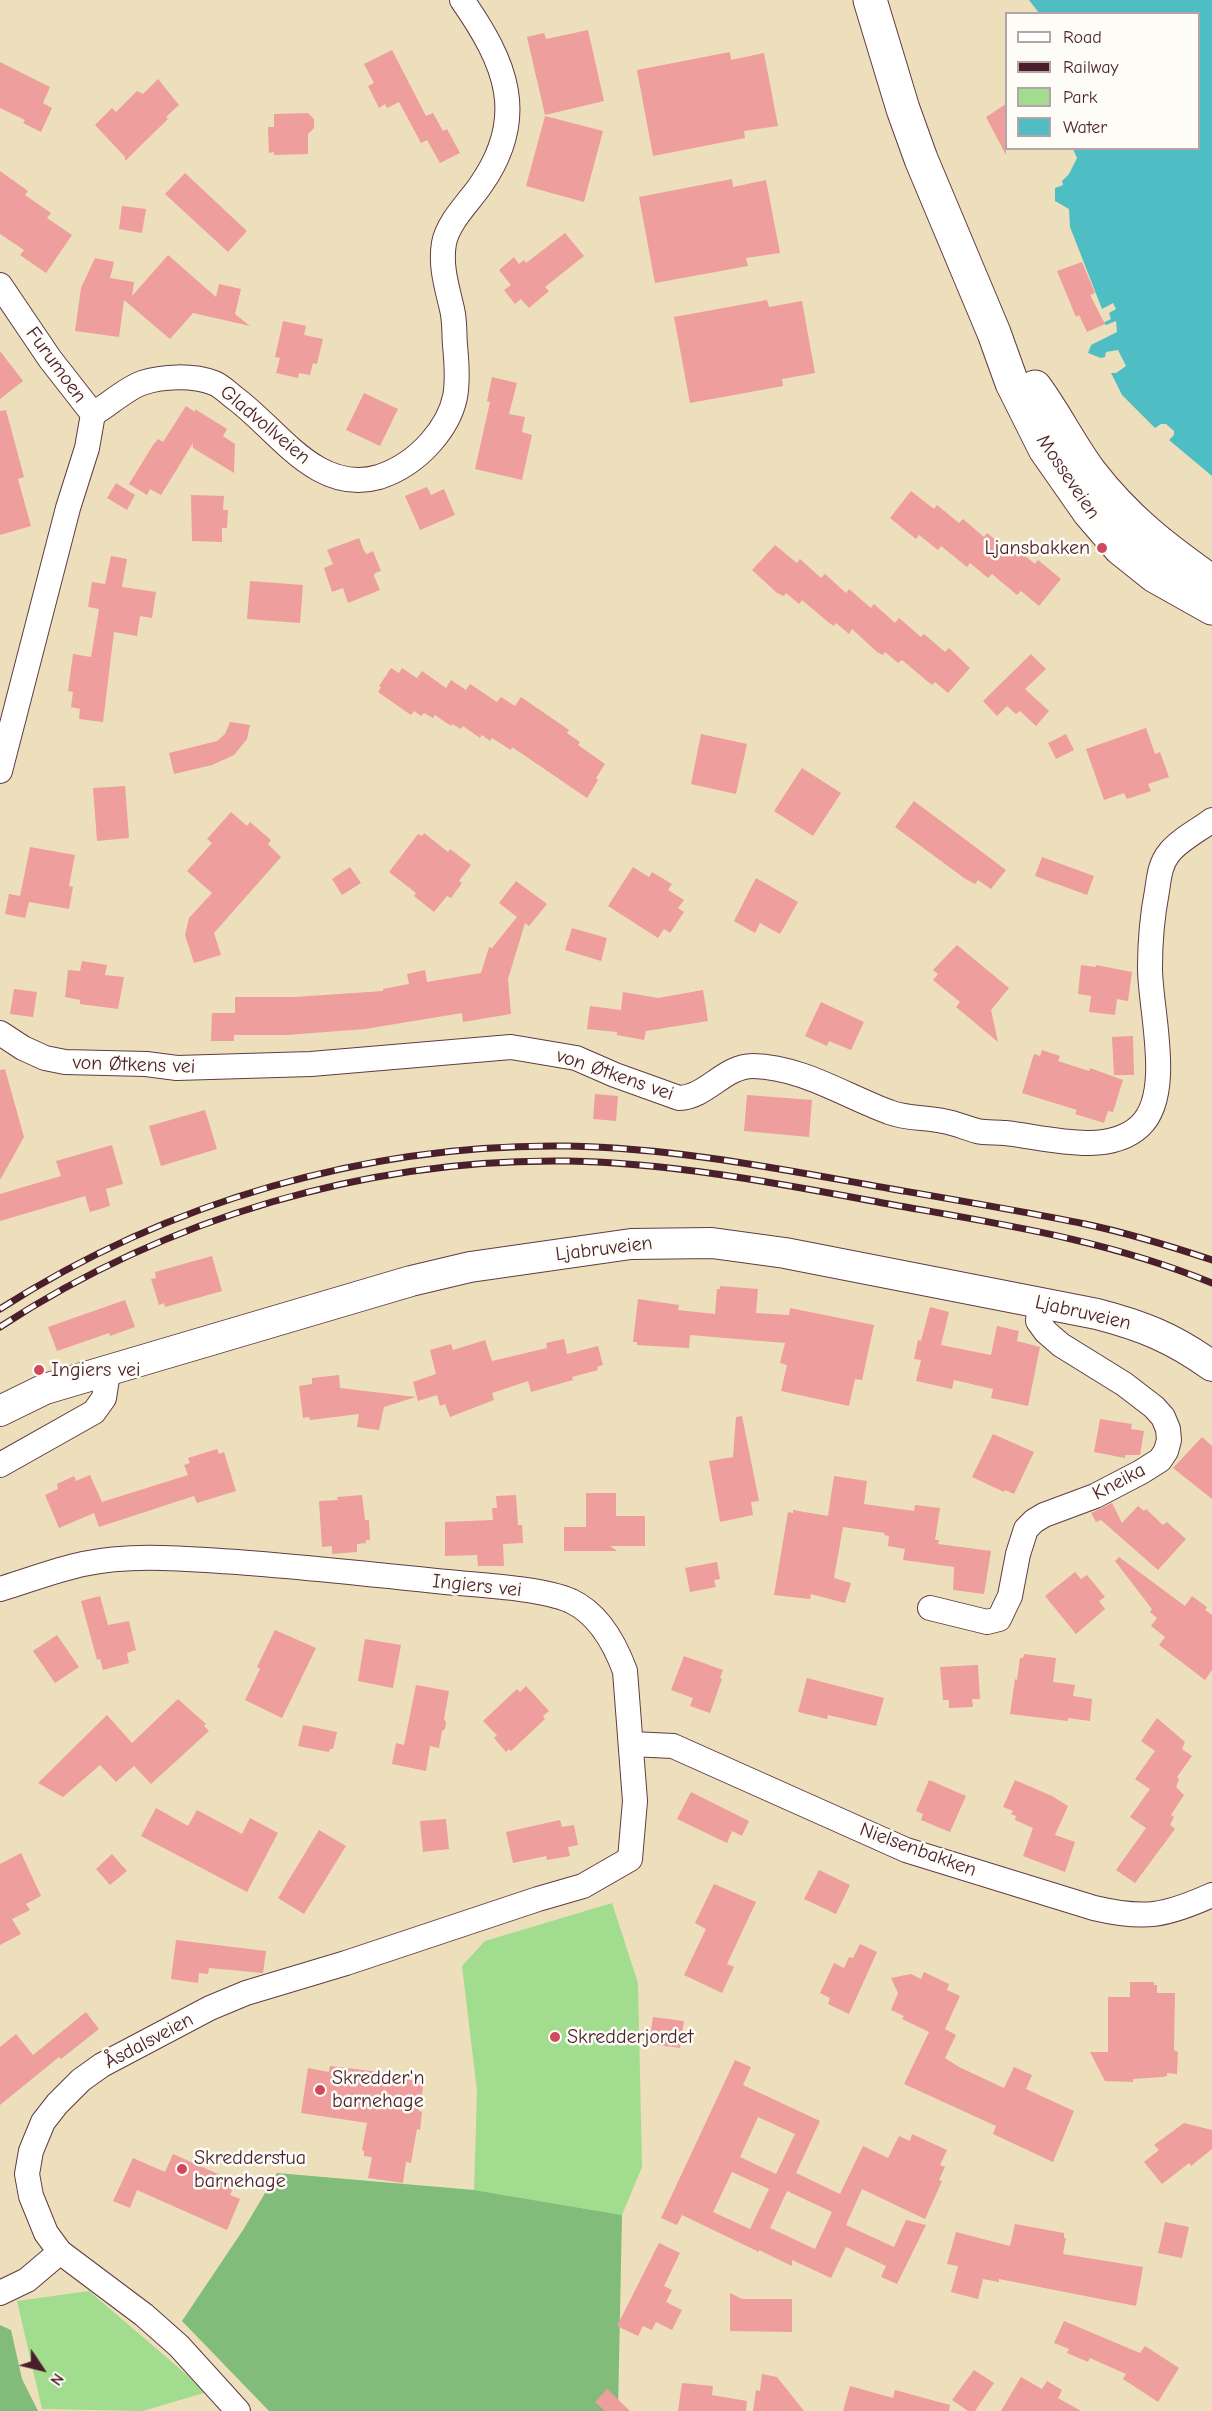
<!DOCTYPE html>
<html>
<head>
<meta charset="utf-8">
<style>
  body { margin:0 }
  #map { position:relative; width:1212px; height:2411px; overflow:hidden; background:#eddfbc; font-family:"Comic Neue",sans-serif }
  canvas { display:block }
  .legend { position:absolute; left:1005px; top:12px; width:195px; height:138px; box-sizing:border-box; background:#fdfcf7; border:2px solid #b5a4a5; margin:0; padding:8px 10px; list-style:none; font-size:18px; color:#4a1f2b }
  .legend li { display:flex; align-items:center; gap:12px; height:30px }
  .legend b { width:30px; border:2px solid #b5a4a5 }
  .north { position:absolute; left:12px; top:2339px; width:60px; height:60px; -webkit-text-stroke:4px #fdfcf7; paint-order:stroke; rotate:125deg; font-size:16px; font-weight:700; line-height:24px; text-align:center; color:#4a1f2b }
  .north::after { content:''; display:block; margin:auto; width:21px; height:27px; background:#4a1f2b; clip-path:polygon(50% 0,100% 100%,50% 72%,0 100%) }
</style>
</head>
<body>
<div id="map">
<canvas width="1212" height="2411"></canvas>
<ul class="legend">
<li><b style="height:8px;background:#fff"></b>Road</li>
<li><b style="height:8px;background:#4a1f2b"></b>Railway</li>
<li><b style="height:16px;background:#a2dc8f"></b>Park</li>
<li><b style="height:16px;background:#4fbec4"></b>Water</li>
</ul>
<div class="north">N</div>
</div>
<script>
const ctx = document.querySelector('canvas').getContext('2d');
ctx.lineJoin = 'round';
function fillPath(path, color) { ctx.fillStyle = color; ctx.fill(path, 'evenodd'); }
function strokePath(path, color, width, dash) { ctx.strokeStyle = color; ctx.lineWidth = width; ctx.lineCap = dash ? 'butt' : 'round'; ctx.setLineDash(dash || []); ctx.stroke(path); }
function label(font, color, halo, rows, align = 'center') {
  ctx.font = font + ' "Comic Neue",sans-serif'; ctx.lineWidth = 5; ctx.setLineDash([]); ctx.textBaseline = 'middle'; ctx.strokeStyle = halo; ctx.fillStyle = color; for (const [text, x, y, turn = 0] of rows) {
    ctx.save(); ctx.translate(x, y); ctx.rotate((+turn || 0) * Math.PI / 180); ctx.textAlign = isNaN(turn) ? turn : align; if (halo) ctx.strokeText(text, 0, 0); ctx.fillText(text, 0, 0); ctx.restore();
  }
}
const green = new Path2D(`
  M612 1903 638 1983 642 2167 622 2215 474 2190 477 2091 462 1966 485 1941Z
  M89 2291 207 2392 143 2411 42 2409 17 2301Z`);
const forest = new Path2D(`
  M277 2173 474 2190 622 2215 618 2411H269L182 2321 243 2230Z
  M0 2325 11 2330 22 2379 38 2411H0Z`);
const water = new Path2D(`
  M1029 0H1212V476L1169 440 1174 435V431L1166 424H1161L1155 428 1122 395 1111 373H1116L1126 366 1118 350 1106 352 1105 357 1101 358 1088 353 1091 345 1117 332 1116 321 1106 325 1103 323 1111 319 1109 313 1116 309 1113 303 1102 309 1070 227 1069 209 1055 201V188L1063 185 1062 181 1069 174 1077 158 1073 149 1198 148V14L1039 13Z`);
const building = new Path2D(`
  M588 30 604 101 545 115 527 37 544 33 546 39Z
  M392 50 426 116 433 113 443 131 447 129 460 153 440 163 427 140 421 143 399 102 387 108 385 104 379 108 368 86 374 83 364 64Z
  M730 52 731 60 764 53 778 126 744 131 745 138 653 156 637 70Z
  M0 62 50 87 43 103 52 108 41 132 23 123 25 120 0 108Z
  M158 79 179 105 166 117 168 119 125 161V157L95 125 112 108 116 112 137 91 143 94Z
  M1006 104V155L986 117Z
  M308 113 314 119V128L308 134V154L274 155V152L269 153 268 127H274V114Z
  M545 116 603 131 584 202 526 186Z
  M0 171 28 191 25 195 51 213 47 218 72 235 46 273 20 255 24 250 0 234Z
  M185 173 247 231 228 252 165 194Z
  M732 179 733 187 766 180 780 253 746 258 748 266 655 283 639 197Z
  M122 206 146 209 142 233 119 229Z
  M565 233 584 256 545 287 549 291 529 308 521 299 515 304 504 290 511 285 499 270 514 257 519 264 524 260 526 263Z
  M168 255 216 297 219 284 241 289 235 314 250 326 193 313 170 339 124 300 119 337 75 331 81 288 95 258 114 262 110 278 134 282 132 296Z
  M1082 262 1095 293 1090 295 1105 324 1087 332 1079 315 1076 317 1057 271Z
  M767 300 769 307 802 301 815 373 782 379 783 386 690 403 674 317Z
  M283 321 306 326 304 335 323 339 317 364 313 363 310 375 299 373 298 378 276 373 280 358 275 357Z
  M0 351 23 381 0 399Z
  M492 377 517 383 509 414 525 417 522 432 532 435 522 480 475 469 490 402 487 401Z
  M364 393 398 409 380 446 346 430Z
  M186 406 195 412V409L227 429 223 436 235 444 234 473 193 448V443L161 495 150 489 147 495 129 484 153 445 158 439 163 442Z
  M6 410 24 477 18 479 31 526 0 535V411Z
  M116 483 135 495 127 510 107 498Z
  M427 487 431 495 444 489 455 515 420 530 405 496Z
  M911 491 934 509 937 505 959 523 963 519 984 537 987 533 1009 551 1013 546 1035 564 1038 560 1061 579 1039 606 1021 591 1017 595 992 574 988 578 970 563 967 567 941 546 938 550 919 535 916 539 890 518Z
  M191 495 224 496 223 510H228L227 528H222V542L192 541Z
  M359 538 364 551 367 554 373 551 381 571 375 573 374 576 380 590 348 603 343 588 332 592 324 568 333 564 327 550Z
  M775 545 797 563 800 559 821 578 825 574 846 593 849 589 871 608 874 604 895 623 899 618 921 637 924 634 945 652 949 648 970 668 948 693 935 682 932 685 927 681 902 660 898 663 885 652 883 655 877 652 852 629 849 634 836 623 834 626 828 622 802 600 799 604 786 593 784 596 777 593 752 570Z
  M111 556 127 559 122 587 156 592 152 618 140 616 137 636 114 632 103 722 79 719 80 709 71 707 73 692 68 691 73 654 91 657 99 609 88 607 92 582 105 584Z
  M250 581 303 585 300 623 247 619Z
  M1031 654 1046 669 1025 689 1049 711 1036 726 1020 711 1016 714 1007 706 997 716 983 701Z
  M391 668 399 673 402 668 417 678 422 671 446 688 451 680 466 690 470 684 497 702 501 697 515 706 521 697 569 730 567 733 580 742 578 745 605 764 596 778 598 780 587 798 512 747 511 750 492 738 490 741 482 735 480 738 463 726 461 729 452 724 451 726 435 715 433 718 424 713 421 716 414 711 411 715 378 692 381 687 379 686Z
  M230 722 250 725 247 739 234 755 212 765 174 774 169 753 217 741 225 734Z
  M1146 728 1155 754 1160 752 1169 777 1148 784 1151 791 1127 799 1124 793 1104 800 1086 749Z
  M701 734 747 744 736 794 691 784Z
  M1066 734 1074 750 1056 759 1048 743Z
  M802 768 841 793 813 836 774 811Z
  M125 786 129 838 97 841 93 788Z
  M914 801 1006 870 991 889 978 880 975 884 964 878 895 827Z
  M231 812 247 826 250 822 271 840 268 844 281 857 214 933 221 955 194 963 185 935 189 918 212 893 187 871 212 843 207 839Z
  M424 833 448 852 450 849 471 865 459 881 462 883 451 898 447 896 434 912 414 896 416 893 389 872 418 834 422 836Z
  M30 847 75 855 69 886 73 887 69 909 29 902 25 918 5 914 9 894 20 896Z
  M1042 857 1094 876 1087 895 1035 876Z
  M350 867 361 883 342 895 332 879Z
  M633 867 649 877 652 872 672 884 668 890 684 900 678 908 684 912 670 933 664 929 658 938 608 906Z
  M756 878 798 902 780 934 760 923 755 933 734 921Z
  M516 881 547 904 529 926 525 923 508 979 511 1014 463 1022 462 1013 365 1029 287 1035H234V1041H211L212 1013H235V997H294L383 991V989L409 984 407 974 425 970 427 982 481 973 489 947 492 948 517 917 499 903Z
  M572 928 607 938 601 961 565 950Z
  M957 945 1009 988 991 1010 998 1042 956 1007 960 1002 933 980 938 974 933 970Z
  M82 961 107 965 105 975 124 977 118 1009 80 1004V1000L65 997 68 970 80 971Z
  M1081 965 1096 967V965L1132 972 1128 1001 1117 999 1115 1015 1089 1012 1091 996 1078 994Z
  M14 989 37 992 33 1017 10 1014Z
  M703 990 708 1021 646 1031 644 1040 617 1035V1032L587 1029 590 1006 621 1010 623 992 658 998Z
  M821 1002 864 1022 851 1050 829 1041 827 1046 805 1036Z
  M1133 1036 1134 1075H1114L1112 1037Z
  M1042 1050 1060 1056 1058 1061 1089 1071 1090 1068 1123 1080 1113 1112 1108 1111 1104 1123 1075 1114 1077 1110 1022 1093 1034 1054 1040 1056Z
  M5 1069 24 1137 0 1180V1070Z
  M595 1094 618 1096 616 1121 593 1119Z
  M747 1095 812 1100 809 1137 744 1131Z
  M205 1110 217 1149 161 1166 149 1126Z
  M112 1145 123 1184 106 1189 110 1206 90 1212 85 1196 0 1221V1194L61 1176 56 1161Z
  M212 1256 222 1291 165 1307 164 1303 159 1305 151 1279 156 1278 155 1272Z
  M720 1286 758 1289 756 1313 789 1315 790 1308 874 1325 862 1380 855 1379 849 1406 781 1391 787 1365 780 1363 785 1343 690 1335 689 1348 637 1345V1342H633L638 1299 679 1305 678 1310 715 1314 717 1289H720Z
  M125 1300 135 1327 110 1336 109 1333 57 1351 48 1327Z
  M930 1307 949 1312 941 1345 991 1355 997 1326 1019 1331 1017 1341 1040 1347 1028 1406 991 1398 993 1389 954 1380 952 1389 916 1381 921 1360 914 1359 918 1340 921 1341Z
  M564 1339 567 1354 598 1346 603 1365 597 1367 598 1370 572 1377 573 1380 531 1392 528 1381 492 1393 494 1400 450 1417 445 1404 440 1406 437 1395 418 1401 413 1382 436 1374 430 1350 451 1344 453 1350 485 1340 492 1361 547 1348 546 1343Z
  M339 1375 340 1388 416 1397 384 1407 379 1430 357 1427 359 1414 310 1420 309 1417 303 1418 299 1386 312 1384V1378Z
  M742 1416 759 1501 751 1502 753 1515 720 1522 709 1461 733 1457 736 1417Z
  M1100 1419 1132 1424 1131 1429 1144 1431 1140 1455H1125V1458L1094 1452Z
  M993 1434 1034 1452 1014 1494 1005 1490 1004 1492 972 1477Z
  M1202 1437 1212 1446V1499L1173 1468Z
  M217 1449 219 1454 224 1452 236 1491 197 1503 194 1496 99 1527 94 1513 59 1528 45 1495 58 1489 57 1484 74 1476 76 1481 90 1475 102 1502 188 1475 184 1465 190 1463 188 1458Z
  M834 1476 867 1481 864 1504 914 1511 915 1505 940 1508 935 1540H939L938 1544 991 1551 984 1594 953 1590 954 1567 903 1560 905 1549 888 1546 889 1536 884 1535 885 1533 843 1527 834 1578 851 1583 845 1603 811 1594 810 1599 774 1595 788 1512 793 1513V1510L828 1516Z
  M586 1493H616V1516H645V1546H610L617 1551H564V1527H586Z
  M362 1495 365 1520H369L370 1540H366V1543L357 1544V1552L332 1554V1546L322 1547 319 1501 338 1500 337 1497Z
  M516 1495 518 1525H522L523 1543 503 1544 504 1566H478L477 1555 445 1556V1522L493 1520 492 1508H497L496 1496Z
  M1112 1503 1122 1523 1138 1506 1144 1511 1146 1509 1163 1525 1167 1522 1186 1539 1158 1570 1101 1520 1096 1522 1091 1513Z
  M1119 1557 1185 1606 1192 1596 1207 1607 1205 1610 1212 1615V1670L1205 1680 1159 1645 1165 1637 1151 1626 1157 1618 1150 1612 1152 1609 1115 1561Z
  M717 1562 720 1579 714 1580 716 1587 690 1592 685 1568Z
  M1075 1572 1081 1579 1087 1575 1105 1597 1099 1601 1105 1609 1076 1634 1045 1596Z
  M100 1596 108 1625 129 1621 136 1650 127 1653 129 1663 103 1670 100 1659 97 1660 81 1601Z
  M275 1630 316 1648 282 1718 245 1700 260 1669 257 1667Z
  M57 1635 79 1667 55 1683 33 1651Z
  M365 1639 401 1645 393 1688 358 1681Z
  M1024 1654 1056 1658 1053 1682 1075 1685 1073 1696 1092 1699 1090 1721 1068 1718V1721L1010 1714 1015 1679 1017 1680 1020 1658H1023Z
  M684 1656 723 1670 720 1678 722 1679 710 1713 690 1706 693 1698 671 1690Z
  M978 1665 980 1699H972L973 1707 949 1708V1700H943L940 1667Z
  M807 1678 884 1698 876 1726 828 1715 827 1719 798 1712Z
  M416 1685 449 1691 444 1719 446 1722 445 1729 442 1731 439 1748 430 1746 426 1771 392 1764 396 1743 404 1745Z
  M526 1686 549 1711 543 1716 545 1719 511 1751 509 1749 506 1752 494 1738 497 1735 483 1721 517 1689 520 1692Z
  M178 1699 206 1724 204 1726 209 1731 151 1784 134 1766 116 1782 100 1765 63 1797 38 1783 107 1715 132 1743Z
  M1157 1718 1185 1742 1182 1749 1192 1756 1177 1777 1179 1779 1176 1787 1184 1795 1171 1815 1174 1817 1170 1825 1175 1829 1135 1883 1116 1870 1146 1828 1130 1817 1150 1789 1135 1779 1155 1751 1141 1741Z
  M303 1725 337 1732 333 1749H330L329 1752 298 1746Z
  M929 1780 966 1796 950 1832 921 1820 923 1814 916 1811Z
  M1015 1780 1052 1796 1068 1806 1055 1835 1075 1842 1065 1872 1023 1856 1033 1828 1015 1820 1016 1816 1011 1814 1013 1811 1003 1807Z
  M691 1792 749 1821 742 1836 732 1831 727 1843 677 1819Z
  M156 1808 188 1826 197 1810 242 1834 250 1818 278 1833 247 1892 141 1836Z
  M446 1819 449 1849 423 1852 420 1821Z
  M560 1820 562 1827 574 1825 578 1845 568 1847 570 1856 547 1860 546 1856 513 1863 506 1832Z
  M319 1830 346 1846 304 1914 278 1898Z
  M21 1853 41 1896 26 1904 30 1910 12 1919 21 1934 0 1945V1864Z
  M112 1854 127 1871 110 1885 96 1869Z
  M819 1870 850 1885 836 1914 804 1899Z
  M714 1884 756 1902 727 1964 734 1967 722 1993 684 1975 706 1929 695 1923Z
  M176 1940 266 1951 263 1973 209 1968 208 1974 199 1973 198 1983 171 1979Z
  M860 1944 877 1952 849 2014 828 2004 830 1998 820 1993 834 1963 844 1968 849 1957 853 1958Z
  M924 1972 949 1984 947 1990 960 1996 945 2029 956 2035 945 2058 959 2067 1004 2088 1014 2067 1032 2075 1026 2089 1074 2111 1053 2162 993 2134 996 2126 904 2084 929 2032 902 2019 904 2016 891 2010 898 1993 891 1978 911 1974 921 1979Z
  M1130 1982H1154V1985H1157V1993H1175L1174 2050 1178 2052 1177 2074 1167 2073V2076L1162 2077 1133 2079V2082L1105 2081 1090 2052H1108V1997H1130Z
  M86 2012 99 2029 61 2059 59 2057 0 2105V2047L16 2034 33 2055Z
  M653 2017 684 2021 680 2048 649 2044Z
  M735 2060 751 2067 743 2085 820 2121 796 2173 840 2194 863 2146 888 2158 899 2136 910 2141 912 2134 947 2150 940 2165 945 2167 939 2180 942 2181 925 2219 862 2189 846 2225 894 2247 906 2220 926 2225 897 2284 881 2277 886 2266 846 2247 831 2278 792 2260V2266L759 2250V2252L682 2215 677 2225 661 2218ZM758 2117 795 2134 776 2174 740 2157ZM732 2172 769 2189 750 2229 713 2212ZM787 2191 832 2212 815 2249 770 2228Z
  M330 2066 405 2075 404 2079 424 2082 419 2111 422 2112 420 2130 417 2129 411 2163 406 2162 403 2183 368 2178 372 2157 364 2156V2151L362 2150 367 2123 301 2113 308 2068 329 2072Z
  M1184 2123 1212 2130V2149L1191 2166 1189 2163 1162 2184 1144 2162 1159 2150 1154 2145Z
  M173 2154 236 2182 230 2195 240 2199 227 2230 137 2190 130 2208 113 2201 133 2158 165 2172Z
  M1165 2222 1189 2227 1182 2258 1158 2253Z
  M1015 2224 1064 2233V2238H1066L1063 2254 1143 2267 1136 2306 999 2279V2282L983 2279 978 2299 951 2292 958 2266 947 2264 956 2232 1010 2246Z
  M659 2243 680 2253 664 2286 672 2290 666 2302 682 2310 672 2330 656 2322 652 2330 643 2326 638 2336 617 2326Z
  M730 2293 742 2299H792V2332L730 2331Z
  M1064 2321 1140 2353 1145 2346 1179 2368 1158 2402 1123 2379 1126 2374 1090 2358 1088 2362 1067 2353 1069 2349 1054 2343Z
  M974 2370 994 2383 975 2411H968L952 2400Z
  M762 2374 777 2377 804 2411H753L756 2390 760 2391Z
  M1021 2377 1042 2389 1047 2381 1062 2390 1058 2398 1081 2411H1001Z
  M682 2383 713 2386 712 2395 747 2401 746 2411H678Z
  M850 2386 893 2398 895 2390 950 2405 949 2411H843Z
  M607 2389 630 2411H605L595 2402Z`);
const minor = new Path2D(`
  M0 285 50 359 93 414
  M93 414C107 406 127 388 142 383 163 376 193 375 214 383 222 386 229 394 236 399 278 430 317 495 379 477 400 470 417 458 431 442 459 410 459 386 455 345 454 334 455 321 452 309 447 287 440 266 444 243 448 222 469 202 480 186 529 117 506 63 462 0
  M0 771 68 508 87 448 93 414
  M0 1033 23 1048 45 1058 65 1062 146 1064 177 1068 311 1064 511 1047 576 1058 615 1075 679 1098C707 1097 724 1066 753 1066 802 1067 845 1096 889 1112 907 1119 924 1117 943 1121 955 1123 966 1128 977 1131 986 1133 996 1132 1005 1133 1044 1137 1107 1157 1140 1126 1174 1094 1150 1010 1150 968 1150 942 1152 917 1157 891 1159 878 1160 864 1169 853 1179 840 1199 830 1212 820
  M0 1465 94 1412 104 1398 108 1372
  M0 1589C27 1581 55 1570 83 1564 131 1553 188 1559 237 1562 303 1567 370 1574 436 1581 472 1585 539 1587 571 1601 599 1614 615 1644 625 1671L635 1801 630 1859 583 1886 538 1899 346 1963 246 1993 210 2008 102 2065 81 2080 57 2104 43 2122 31 2151 27 2174 31 2196 46 2233 60 2252 144 2315 179 2346 238 2411
  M930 1608 987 1622 999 1619 1010 1596 1018 1554 1026 1529 1034 1521 1044 1515 1095 1496 1141 1472 1160 1460 1166 1451 1169 1440 1168 1429 1163 1417 1154 1407 1124 1384 1061 1345 1046 1332 1038 1321 1040 1302
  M632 1744 673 1746 906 1850 1094 1908C1145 1920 1165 1916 1212 1895
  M0 2293 27 2280 60 2252`);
const tertiary = new Path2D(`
  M0 1411 45 1389 411 1281 470 1267 631 1244 712 1243 785 1253 1097 1314C1143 1326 1173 1338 1212 1366`);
const trunk = new Path2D(`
  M870 0 903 109 921 159 994 333 1012 383 1045 449 1089 512 1120 548 1155 576 1212 608
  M1035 387C1055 414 1070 445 1090 472 1127 520 1164 548 1212 582`);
const rail = new Path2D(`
  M0 1309C167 1202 369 1143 568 1146 677 1148 785 1170 892 1189 956 1200 1021 1211 1085 1224 1128 1233 1170 1246 1212 1260
  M0 1327C167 1218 368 1158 568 1161 677 1163 786 1185 894 1205 1001 1224 1111 1241 1212 1283`);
const markers = [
  [1102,548,6,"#d1495b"],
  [39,1370,6,"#d1495b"],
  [555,2037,6,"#d1495b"],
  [320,2090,6,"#d1495b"],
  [182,2169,6,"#d1495b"]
];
const streetNames = [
  ["Furumoen",56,365,54],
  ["Gladvollveien",265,425,40],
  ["Mosseveien",1068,477,56],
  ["von Øtkens vei",134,1065,2],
  ["von Øtkens vei",615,1075,19],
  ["Ljabruveien",604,1249,-7],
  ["Ljabruveien",1083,1313,13],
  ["Kneika",1119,1482,-28],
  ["Ingiers vei",477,1586,6],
  ["Nielsenbakken",918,1850,20],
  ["Åsdalsveien",149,2041,-28]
];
const poiNames = [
  ["Ljansbakken",1090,548,"right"],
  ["Ingiers vei",51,1370],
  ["Skredderjordet",567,2037],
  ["Skredder'n",332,2078],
  ["barnehage",332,2101],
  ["Skredderstua",194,2158],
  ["barnehage",194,2181]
];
fillPath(green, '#a2dc8f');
fillPath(forest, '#81bc7a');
fillPath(water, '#4fbec4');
fillPath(building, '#ee9e9c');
strokePath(minor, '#623c41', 26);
strokePath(tertiary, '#623c41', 32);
strokePath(trunk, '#623c41', 35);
strokePath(minor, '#fff', 24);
strokePath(tertiary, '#fff', 30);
strokePath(trunk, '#fff', 33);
strokePath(rail, '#4a1f2b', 7);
strokePath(rail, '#fdfcf7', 4.5, [14]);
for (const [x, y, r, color] of markers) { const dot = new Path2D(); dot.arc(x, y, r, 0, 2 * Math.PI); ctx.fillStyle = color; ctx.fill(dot); strokePath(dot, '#fdfcf7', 2); }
label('20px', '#4a1f2b', '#fdfcf7', streetNames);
label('20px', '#4a1f2b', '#fdfcf7', poiNames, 'left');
</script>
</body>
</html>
